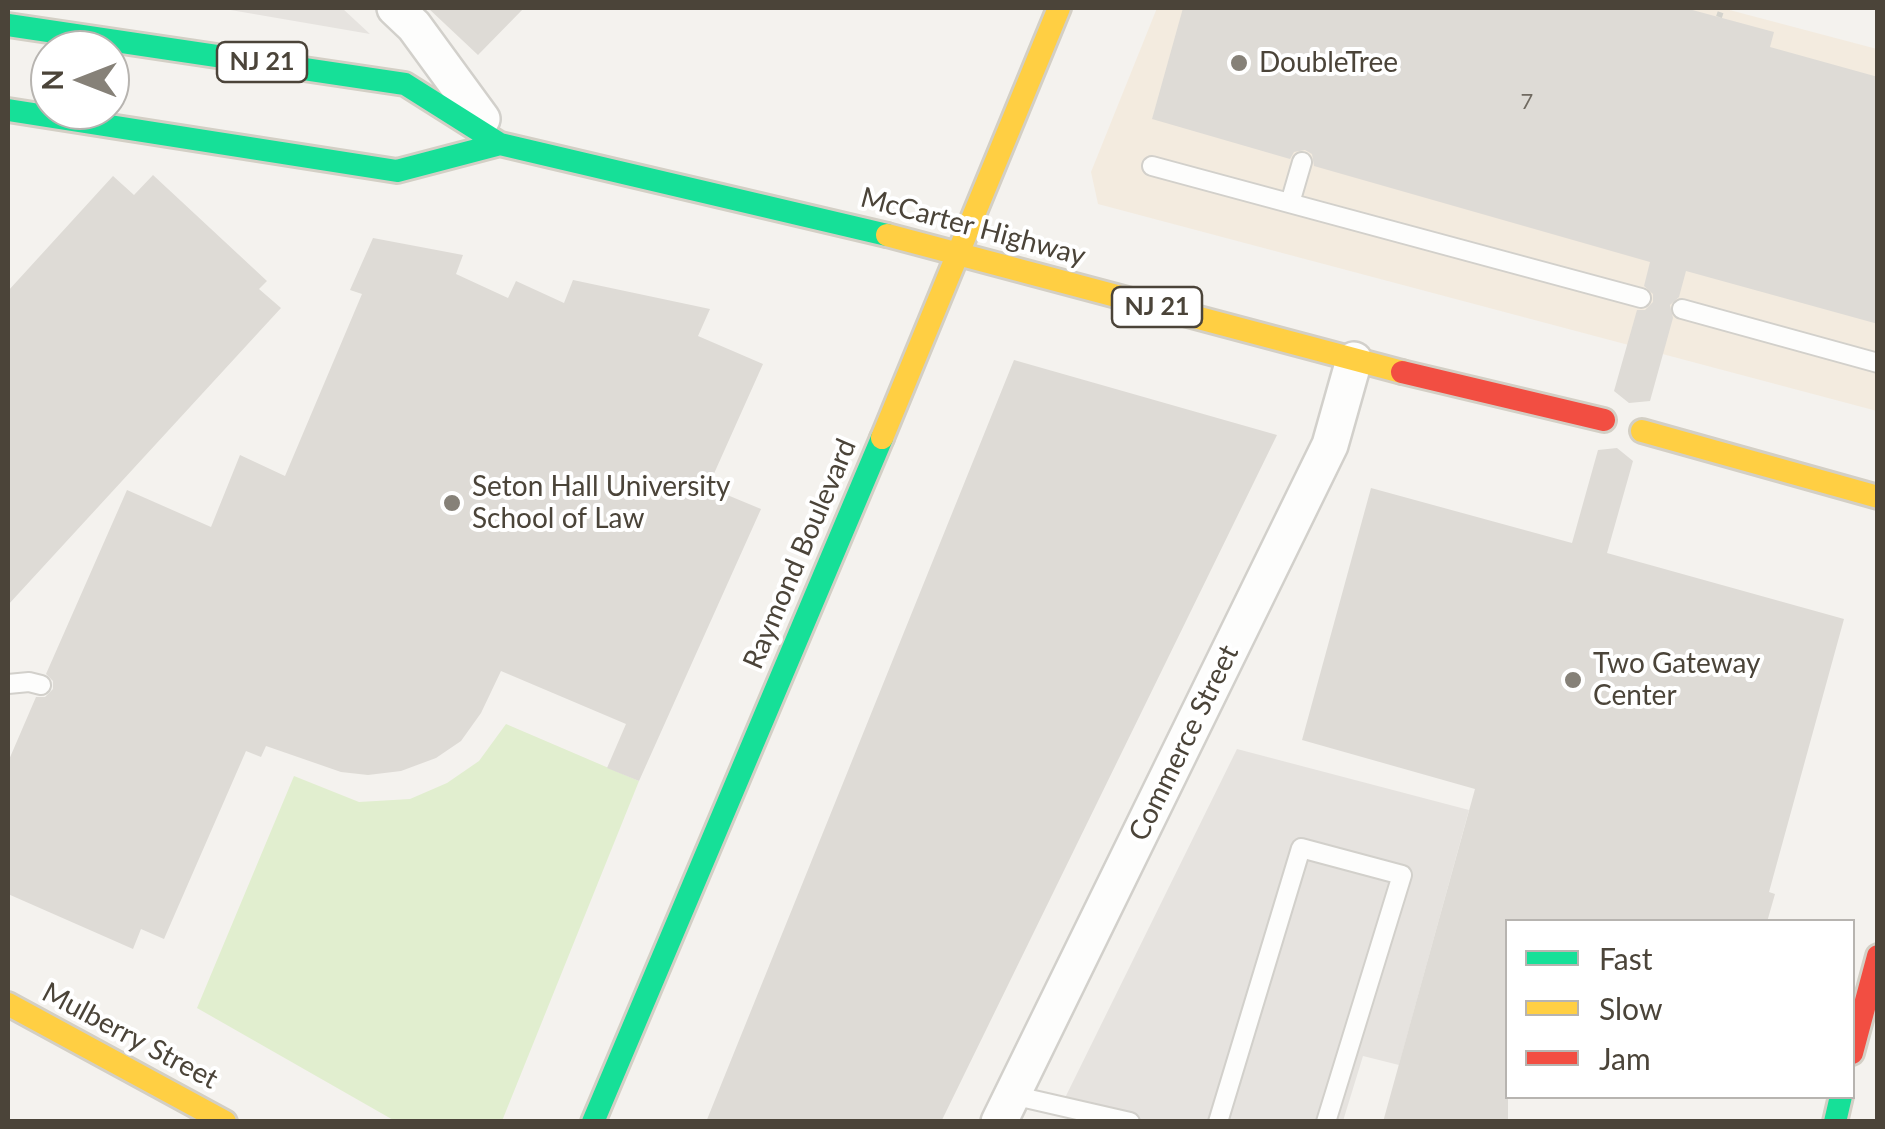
<!DOCTYPE html>
<html>
<head>
<meta charset="utf-8">
<style>
  body { margin:0 }
  #map { position:relative; width:1885px; height:1129px; overflow:hidden; background:#f4f2ee; font-family:Lato,sans-serif }
  canvas { display:block }
  .frame { position:absolute; inset:0; border:10px solid #4b4439; pointer-events:none }
  .legend { position:absolute; left:1505px; top:919px; width:350px; height:180px; box-sizing:border-box; background:#fff; border:2px solid #b7b4b0; margin:0; padding:12px 18px; list-style:none; font-size:30px; color:#4b4439 }
  .legend li { display:flex; align-items:center; gap:20px; height:50px }
  .legend b { width:50px; border:2px solid #b7b4b0 }
  .north { position:absolute; left:30px; top:30px; width:100px; height:100px; box-sizing:border-box; background:#fff; border:2px solid #b7b4b0; border-radius:50%; rotate:270deg; font-size:28px; font-weight:700; line-height:40px; text-align:center; color:#4b4439 }
  .north::after { content:''; display:block; margin:auto; width:35px; height:45px; background:#868178; clip-path:polygon(50% 0,100% 100%,50% 72%,0 100%) }
</style>
</head>
<body>
<div id="map">
<canvas width="1885" height="1129"></canvas>
<div class="frame"></div>
<ul class="legend">
<li><b style="height:12px;background:#16e098"></b>Fast</li>
<li><b style="height:12px;background:#ffcf43"></b>Slow</li>
<li><b style="height:12px;background:#f24e42"></b>Jam</li>
</ul>
<div class="north">N</div>
</div>
<script>
const ctx = document.querySelector('canvas').getContext('2d');
ctx.lineJoin = 'round';
function fillPath(path, color) { ctx.fillStyle = color; ctx.fill(path, 'evenodd'); }
function strokePath(path, color, width, dash) { ctx.strokeStyle = color; ctx.lineWidth = width; ctx.lineCap = dash ? 'butt' : 'round'; ctx.setLineDash(dash || []); ctx.stroke(path); }
function label(font, color, halo, rows, align = 'center') {
  ctx.font = font + ' Lato,sans-serif'; ctx.lineWidth = 8; ctx.setLineDash([]); ctx.textBaseline = 'middle'; ctx.strokeStyle = halo; ctx.fillStyle = color; for (const [text, x, y, turn = 0] of rows) {
    ctx.save(); ctx.translate(x, y); ctx.rotate((+turn || 0) * Math.PI / 180); ctx.textAlign = isNaN(turn) ? turn : align; if (halo) ctx.strokeText(text, 0, 0); ctx.fillText(text, 0, 0); ctx.restore();
  }
}
const commercial = new Path2D(`
  M1157 8H1722L1877 49V411L1098 204 1091 172Z`);
const green = new Path2D(`
  M506 724 639 781 502 1121H395L197 1008 294 776 359 802 410 799 447 783 479 761Z`);
const parking = new Path2D(`
  M219 8H342L370 34Z
  M1237 749 1469 810 1399 1065 1363 1056 1343 1121 1130 1122 1061 1106Z`);
const building = new Path2D(`
  M428 8H524L478 55Z
  M1183 8H1685L1774 32 1770 47 1878 77V324L1686 271 1679 297 1670 305 1673 318 1650 401 1629 403 1614 391 1637 310H1645L1653 302V294L1644 286 1650 262 1314 166 1312 154 1305 150 1294 152 1290 159 1152 119Z
  M153 175 267 281 259 289 281 308 8 605V291L113 176 134 195Z
  M373 238 463 255 456 274 508 298 516 281 564 303 573 280 710 309 698 336 763 364 708 487 761 509 639 781 607 768 626 724 501 671 481 713 461 741 436 758 401 771 368 775 341 772 266 746 261 757 246 751 164 939 141 929 133 949 8 894V762L36 697H45L53 689V681L46 674 127 490 211 527 240 455 285 476 362 294 350 290Z
  M1014 360 1277 435 941 1122H706Z
  M1617 448 1633 461 1607 553 1844 619 1769 892 1775 894 1767 922H1508V1122H1383L1475 789 1302 740 1371 488 1572 543 1598 450Z`);
const path = new Path2D(`
  M1719 17 1722 8`);
const lane = new Path2D(`
  M1152 166 1641 298
  M1290 203 1302 162
  M1682 309 1878 363
  M8 684 29 682 41 685
  M1012 1095 1130 1122
  M1218 1122 1301 848 1402 875 1326 1122`);
const street = new Path2D(`
  M395 8 414 26 482 119
  M999 1122 1330 445 1354 360`);
const fast = new Path2D(`
  M8 25 405 84 500 144 887 235
  M8 110 397 171 500 144
  M593 1122 882 438
  M1835 1122 1841 1096`);
const slow = new Path2D(`
  M887 235 1402 372
  M1642 431 1878 497
  M882 438 1059 8
  M8 1004 225 1122`);
const jam = new Path2D(`
  M1402 372 1604 420
  M1852 1053 1878 956`);
const markers = [
  [1239,63,10,"#868178"],
  [452,503,10,"#868178"],
  [1573,680,10,"#868178"]
];
const numberNames = [
  ["7",1527,102]
];
const shields = [
  [262,62,90],
  [1157,307,90]
];
const shieldNames = [
  ["NJ 21",262,62],
  ["NJ 21",1157,307]
];
const poiNames = [
  ["DoubleTree",1259,63],
  ["Seton Hall University",472,487],
  ["School of Law",472,519],
  ["Two Gateway",1593,664],
  ["Center",1593,696]
];
const streetNames = [
  ["McCarter Highway",973,227,15],
  ["Raymond Boulevard",800,554,-67],
  ["Commerce Street",1184,743,-64],
  ["Mulberry Street",130,1036,28]
];
fillPath(commercial, '#f3ebdf');
fillPath(green, '#e1eecf');
fillPath(parking, '#e6e3df');
fillPath(building, '#dedbd6');
strokePath(lane, '#d2d0cb', 22);
strokePath(street, '#d2d0cb', 40);
strokePath(fast, '#d3cfc5', 28);
strokePath(slow, '#d3cfc5', 28);
strokePath(jam, '#d3cfc5', 28);
strokePath(path, '#d3d2cc', 6, [5, 5]);
strokePath(lane, '#fdfdfc', 18);
strokePath(street, '#fdfdfc', 35);
strokePath(fast, '#16e098', 22);
strokePath(slow, '#ffcf43', 22);
strokePath(jam, '#f24e42', 22);
for (const [x, y, r, color] of markers) { const dot = new Path2D(); dot.arc(x, y, r, 0, 2 * Math.PI); ctx.fillStyle = color; ctx.fill(dot); strokePath(dot, '#fff', 4); }
label('22px', '#706a61', null, numberNames);
for (const [x, y, w] of shields) { const box = new Path2D(); box.roundRect(x - w / 2, y - 20, w, 40, 8); ctx.fillStyle = '#fff'; ctx.fill(box); strokePath(box, '#4b4439', 2.5); }
label('bold 25px', '#4b4439', null, shieldNames);
label('28px', '#4b4439', '#fff', poiNames, 'left');
label('28px', '#4b4439', '#fff', streetNames);
</script>
</body>
</html>
